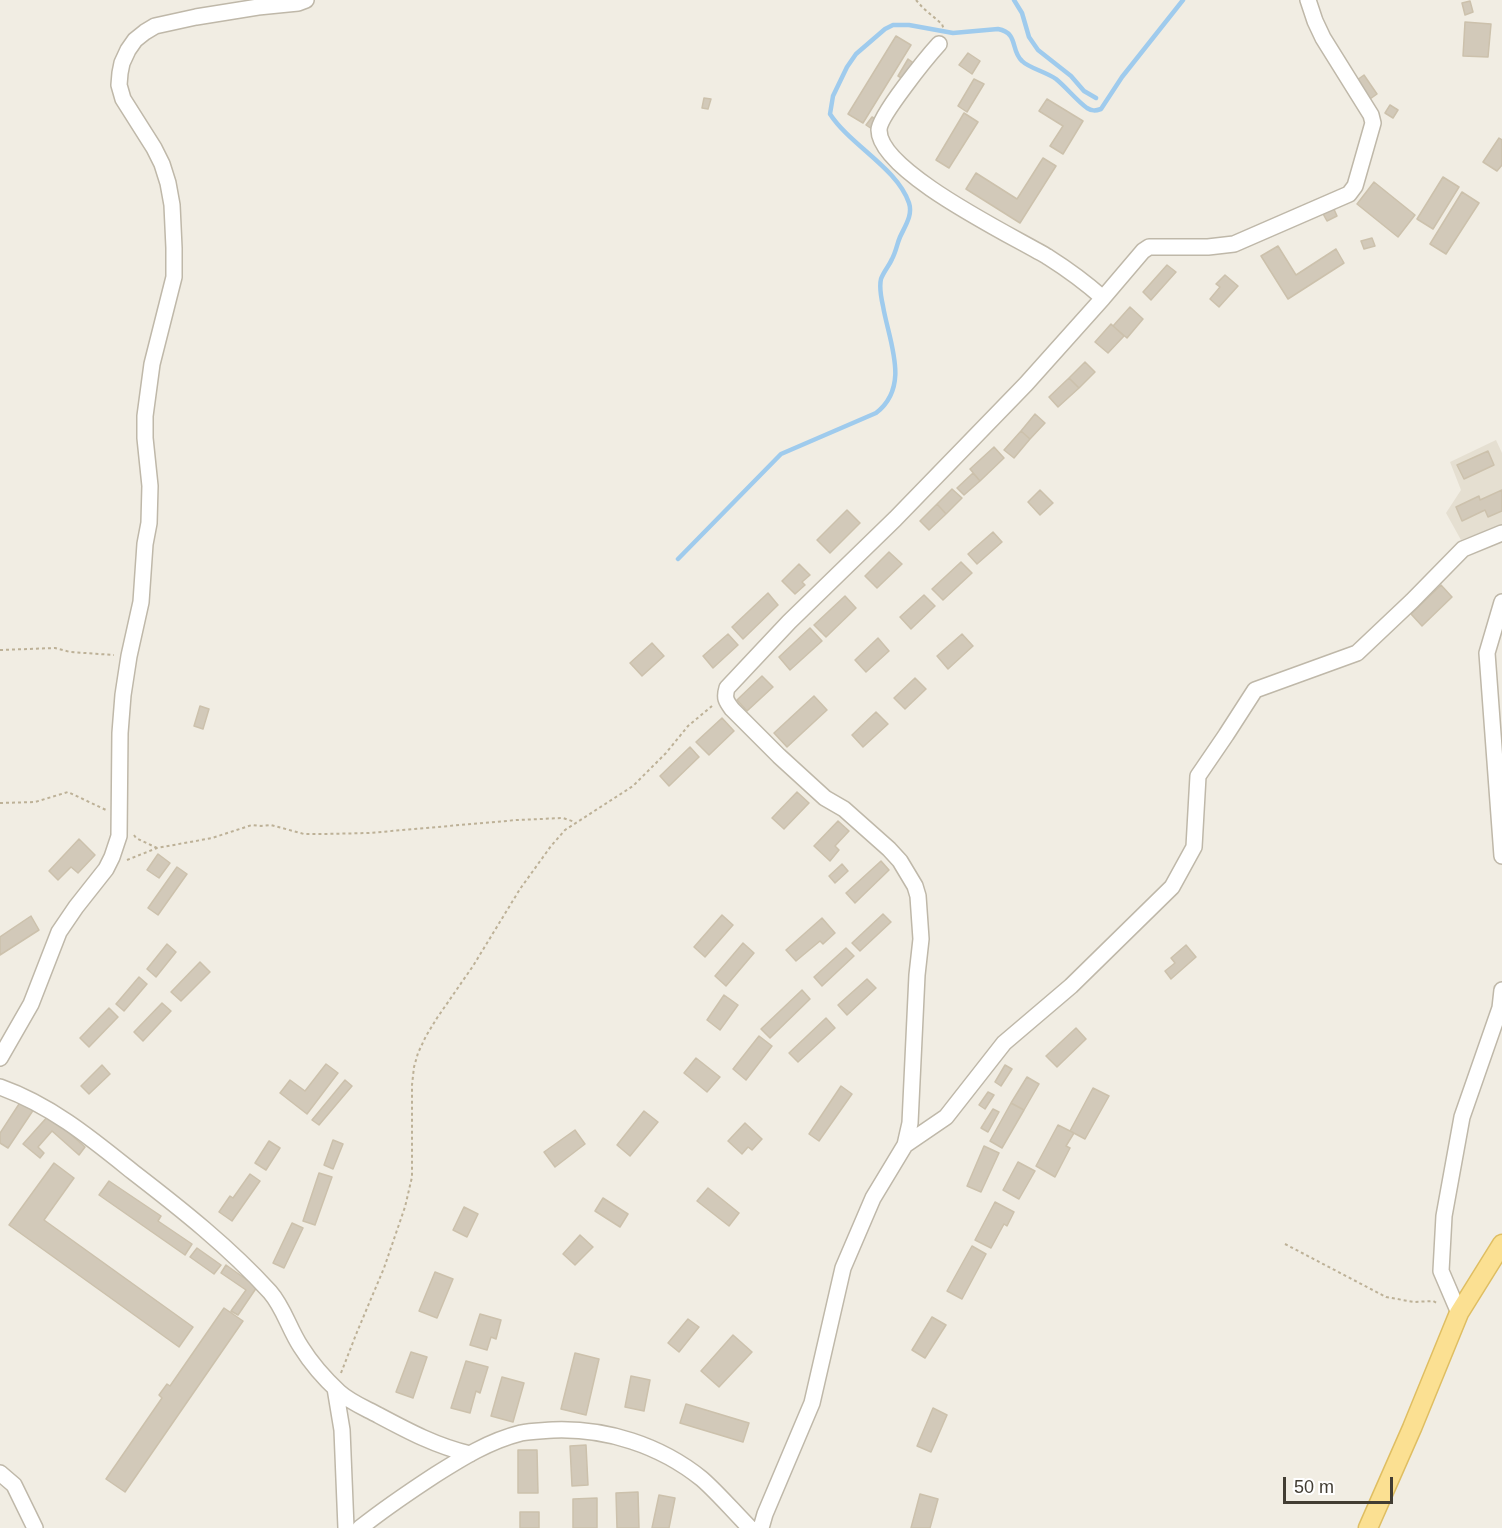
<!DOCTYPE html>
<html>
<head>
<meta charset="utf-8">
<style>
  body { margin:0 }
  #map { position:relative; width:1502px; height:1528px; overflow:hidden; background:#f1ede3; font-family:Arial,sans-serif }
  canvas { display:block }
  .scale { position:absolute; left:1283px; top:1477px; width:110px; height:27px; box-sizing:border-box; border:3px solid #423d33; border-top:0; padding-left:8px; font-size:18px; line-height:21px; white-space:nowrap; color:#423d33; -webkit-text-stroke:4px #fff; paint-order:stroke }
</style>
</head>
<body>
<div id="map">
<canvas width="1502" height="1528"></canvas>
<div class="scale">50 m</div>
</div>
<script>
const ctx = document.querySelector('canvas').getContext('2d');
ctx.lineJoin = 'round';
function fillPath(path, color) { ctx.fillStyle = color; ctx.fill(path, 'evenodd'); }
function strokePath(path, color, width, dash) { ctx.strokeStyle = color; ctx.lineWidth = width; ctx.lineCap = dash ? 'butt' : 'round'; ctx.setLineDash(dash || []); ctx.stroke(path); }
const residential = new Path2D(`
  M1496 440 1502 453V525L1461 540 1446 513 1461 490 1450 462Z`);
const stream = new Path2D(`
  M1014 0 1022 13 1029 37 1038 50 1071 76 1084 91 1096 98
  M678 559 781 454 876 413C911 386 889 342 883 306 881 297 879 287 881 279 884 271 889 266 892 259 896 252 897 244 900 237 905 226 913 215 909 203 897 168 850 145 830 114L833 96 847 67 856 54 885 29 893 25H909L953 33 998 29C1019 33 1010 50 1022 61 1029 68 1046 72 1056 79 1067 88 1076 100 1087 108 1092 111 1095 111 1101 109L1122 77 1183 0`);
const building = new Path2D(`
  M1470 1 1473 12 1465 15 1462 3Z
  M1465 22 1491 24 1488 57 1463 56Z
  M896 36 911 45 863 123 848 114Z
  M968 53 980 61 972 74 959 65Z
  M908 59 915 64 905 80 898 76Z
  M1364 75 1377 94 1370 99 1357 80Z
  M974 79 984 84 967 112 958 106Z
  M704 98 711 99 708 109 702 108Z
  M1047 99 1083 121 1063 154 1050 146 1063 126 1039 111Z
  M1390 105 1398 110 1393 118 1385 113Z
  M964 113 978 122 949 168 936 160Z
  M872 117 877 120 872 129 866 125Z
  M1499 138 1502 140V165L1497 171 1483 162Z
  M1043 158 1056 166 1020 223 966 189 976 173 1017 199Z
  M1443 177 1459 187 1433 229 1417 219Z
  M1374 182 1415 215 1398 237 1357 204Z
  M1462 192 1479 203 1446 254 1430 244Z
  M1333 207 1337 216 1327 221 1322 212Z
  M1372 238 1375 246 1364 249 1361 241Z
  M1278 246 1296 275 1336 249 1344 263 1288 299 1261 256Z
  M1167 265 1176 272 1151 300 1143 292Z
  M1225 275 1238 286 1219 307 1210 299 1220 287 1216 284Z
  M1130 307 1143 319 1127 338 1113 326Z
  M1111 324 1124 336 1108 353 1095 342Z
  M1085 362 1095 372 1079 388 1069 378Z
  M1069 378 1079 388 1058 407 1049 397Z
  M1035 414 1045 423 1030 439 1021 431Z
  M1021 431 1030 439 1014 458 1004 450Z
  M994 447 1004 458 980 481 970 469Z
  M1488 451 1494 465 1464 479 1457 465Z
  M973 473 980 481 964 495 957 488Z
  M952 489 962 498 946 514 937 504Z
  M1040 490 1053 503 1040 515 1028 502Z
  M1502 490V511L1488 517 1485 510 1462 521 1456 507 1479 496 1480 500Z
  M937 504 946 514 929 530 920 521Z
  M847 510 860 523 830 553 817 540Z
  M993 532 1002 542 977 564 968 554Z
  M889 552 902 564 877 588 865 576Z
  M961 562 972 573 943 600 932 589Z
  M799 564 810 575 802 582 805 585 795 594 782 581Z
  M1441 585 1452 597 1422 626 1411 614Z
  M768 593 778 605 743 639 732 627Z
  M924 595 935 606 911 629 900 617Z
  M845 596 856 608 826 637 814 625Z
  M810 628 822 641 790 670 779 657Z
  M728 634 738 645 713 668 703 656Z
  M962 634 973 646 948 669 937 656Z
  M878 638 889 651 866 672 855 660Z
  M652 643 664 656 642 676 630 663Z
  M762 676 773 687 747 711 737 700Z
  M915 678 926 689 905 709 894 698Z
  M814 696 827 710 787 747 774 733Z
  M200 706 209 709 203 729 194 726Z
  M876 712 888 724 863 747 852 735Z
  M722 718 734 731 709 755 696 742Z
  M690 747 699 757 669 786 660 776Z
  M797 792 809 803 784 829 772 818Z
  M838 821 849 831 835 846 839 850 830 861 814 846Z
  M79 839 95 855 78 873 71 867 58 880 49 871Z
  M158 854 170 863 159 878 147 870Z
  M881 861 889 870 855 903 846 893Z
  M842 864 848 871 835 883 829 876Z
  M177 867 187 874 158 915 148 908Z
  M883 914 891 922 860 951 852 943Z
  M722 915 733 925 705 957 694 947Z
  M31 916 39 930 0 955V937Z
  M822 918 835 933 823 944 820 941 796 961 786 950Z
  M743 943 754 953 726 986 715 976Z
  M167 944 176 952 156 977 147 969Z
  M1186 945 1196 957 1171 979 1165 971 1175 963 1171 958Z
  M846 948 854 956 822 986 814 977Z
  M200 962 210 972 181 1001 171 992Z
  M139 977 147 984 124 1011 116 1004Z
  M867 979 876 988 847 1015 838 1005Z
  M802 990 810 999 770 1038 761 1029Z
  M724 995 738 1005 720 1030 707 1020Z
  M162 1003 171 1011 143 1041 134 1032Z
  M109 1008 118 1017 89 1047 80 1038Z
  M826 1018 835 1028 798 1062 789 1053Z
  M1076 1028 1086 1039 1057 1067 1046 1056Z
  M759 1036 772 1046 746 1080 733 1069Z
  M696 1058 720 1077 707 1092 684 1073Z
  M326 1064 338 1073 307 1114 280 1093 290 1080 305 1091Z
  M102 1065 110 1074 89 1094 81 1086Z
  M1005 1065 1012 1069 1001 1086 995 1082Z
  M1027 1077 1039 1084 1024 1110 1011 1103Z
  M345 1080 352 1086 319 1125 312 1120Z
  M841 1086 852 1094 819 1141 809 1134Z
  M1093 1088 1109 1096 1085 1139 1070 1131Z
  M988 1092 994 1095 985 1109 979 1105Z
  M21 1101 34 1109 8 1148 0 1143V1133Z
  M1011 1103 1024 1110 1002 1148 990 1141Z
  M993 1109 999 1112 988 1132 981 1128Z
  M644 1111 658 1122 630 1156 617 1145Z
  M49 1115 85 1147 79 1155 52 1131 38 1147 44 1153 40 1158 23 1144Z
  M745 1123 762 1139 752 1150 748 1147 742 1154 728 1141Z
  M1058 1125 1074 1133 1066 1146 1070 1148 1055 1177 1036 1166Z
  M575 1130 585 1144 555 1167 544 1152Z
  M333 1140 343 1144 333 1169 324 1165Z
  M269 1141 280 1148 266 1170 255 1163Z
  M984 1146 999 1153 981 1192 967 1186Z
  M1018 1162 1035 1171 1019 1199 1003 1190Z
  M54 1163 74 1178 44 1220 193 1327 179 1347 9 1225Z
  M319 1173 332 1177 315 1225 303 1221Z
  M250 1174 260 1181 232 1221 219 1212 230 1196 233 1198Z
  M109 1181 161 1216 158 1221 192 1244 185 1255 99 1195Z
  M708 1188 739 1213 729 1226 697 1201Z
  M603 1198 628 1214 620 1227 595 1211Z
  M995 1202 1014 1212 1007 1226 1004 1224 991 1248 975 1240Z
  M464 1207 478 1214 467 1237 453 1230Z
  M292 1223 303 1228 284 1268 273 1263Z
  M580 1235 593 1247 575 1265 563 1254Z
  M972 1246 986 1254 962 1299 947 1291Z
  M197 1248 221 1265 214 1274 190 1257Z
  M226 1265 257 1287 238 1315 231 1311 246 1290 221 1273Z
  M435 1272 453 1279 437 1318 419 1311Z
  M224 1308 243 1321 125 1492 106 1479 162 1398 159 1395 167 1384 170 1386Z
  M480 1314 501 1320 496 1339 491 1337 487 1350 470 1345Z
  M932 1317 946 1325 925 1358 912 1350Z
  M688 1319 699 1327 679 1352 668 1343Z
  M733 1335 752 1352 719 1387 701 1371Z
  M411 1352 427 1357 413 1398 396 1392Z
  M575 1353 599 1359 586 1415 561 1409Z
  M466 1361 488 1367 480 1393 476 1391 470 1413 451 1408Z
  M631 1376 650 1380 644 1411 625 1407Z
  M502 1377 524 1383 513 1422 491 1416Z
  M686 1404 749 1423 743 1442 680 1423Z
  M933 1408 947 1415 931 1452 917 1446Z
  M586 1445 588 1485 572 1486 570 1446Z
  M518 1450H537L538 1493H518Z
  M638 1492 639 1528H617L616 1493Z
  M920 1494 938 1499 930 1528H911Z
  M659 1495 675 1498 669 1528H652Z
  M597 1498V1528H573V1499Z
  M520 1512H539V1528H520Z`);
const path = new Path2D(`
  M916 0 923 8 942 24 944 30
  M0 650 55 648 70 652 114 655
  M0 803 35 802 68 792 106 810
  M134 835 136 838 157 848
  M127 860 157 848 212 838 252 825 261 826 271 825 304 834H323L369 833 517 820 563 818 575 822
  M1285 1244 1386 1297 1414 1302 1433 1301 1437 1303
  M341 1373 357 1332 384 1268 405 1207 412 1177V1085L414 1067 418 1053 426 1036 437 1018 473 966 520 889 551 846 565 830 633 786 666 753 688 726 712 706`);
const minor = new Path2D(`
  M939 44C928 56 879 116 879 130 879 172 1013 236 1048 257 1067 269 1086 283 1103 298
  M1502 602 1487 653 1502 856
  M0 1058 31 1004 59 932 76 907 106 869 112 857 119 836 120 733 123 695 129 656 141 602 145 544 149 523 150 486 145 438V416L152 364 174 277V248L172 205 168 183 162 164 154 148 123 99 119 85 120 73 122 63 128 50 135 40 145 32 155 26 196 17 258 7 298 3 306 0
  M0 1087C51 1105 92 1139 133 1172 181 1209 229 1247 270 1292 284 1308 289 1329 301 1347 311 1363 325 1379 339 1392 350 1402 365 1408 378 1415 408 1431 436 1446 470 1454
  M905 1145 910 1123 917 975 921 939 918 896 915 886 900 861 889 849 844 809 825 798 779 756 732 709C726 701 724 698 727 688L789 622 895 519 1026 384 1103 298 1143 251 1149 247H1208L1234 244 1349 194 1355 186 1373 123 1371 115 1323 38 1315 21 1308 0
  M1459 1313 1441 1271 1444 1216 1462 1117 1500 1008 1502 990
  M335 1388 342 1430 346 1528
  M0 1473 14 1485 35 1528
  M360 1528C384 1509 409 1492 435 1475 462 1458 489 1441 521 1433 531 1431 542 1431 553 1430 606 1428 660 1445 702 1479 719 1494 734 1512 750 1528
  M761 1528 765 1514 812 1403 843 1268 873 1198 905 1145 946 1117 1004 1043 1071 986 1172 887 1194 847 1198 776 1226 735 1255 690 1357 653 1412 601 1463 549 1502 533`);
const major = new Path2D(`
  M1368 1528 1412 1428 1459 1313 1502 1244`);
fillPath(residential, '#e5dfd1');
strokePath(stream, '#9fcbed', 4.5);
fillPath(building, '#d2c9b9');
strokePath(building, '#ccc1ac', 1.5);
strokePath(minor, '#bfb8a9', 18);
strokePath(major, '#dfbe62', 21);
strokePath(path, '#bdb197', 2, [3, 3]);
strokePath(minor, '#fff', 15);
strokePath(major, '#fbe092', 18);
</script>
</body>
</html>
